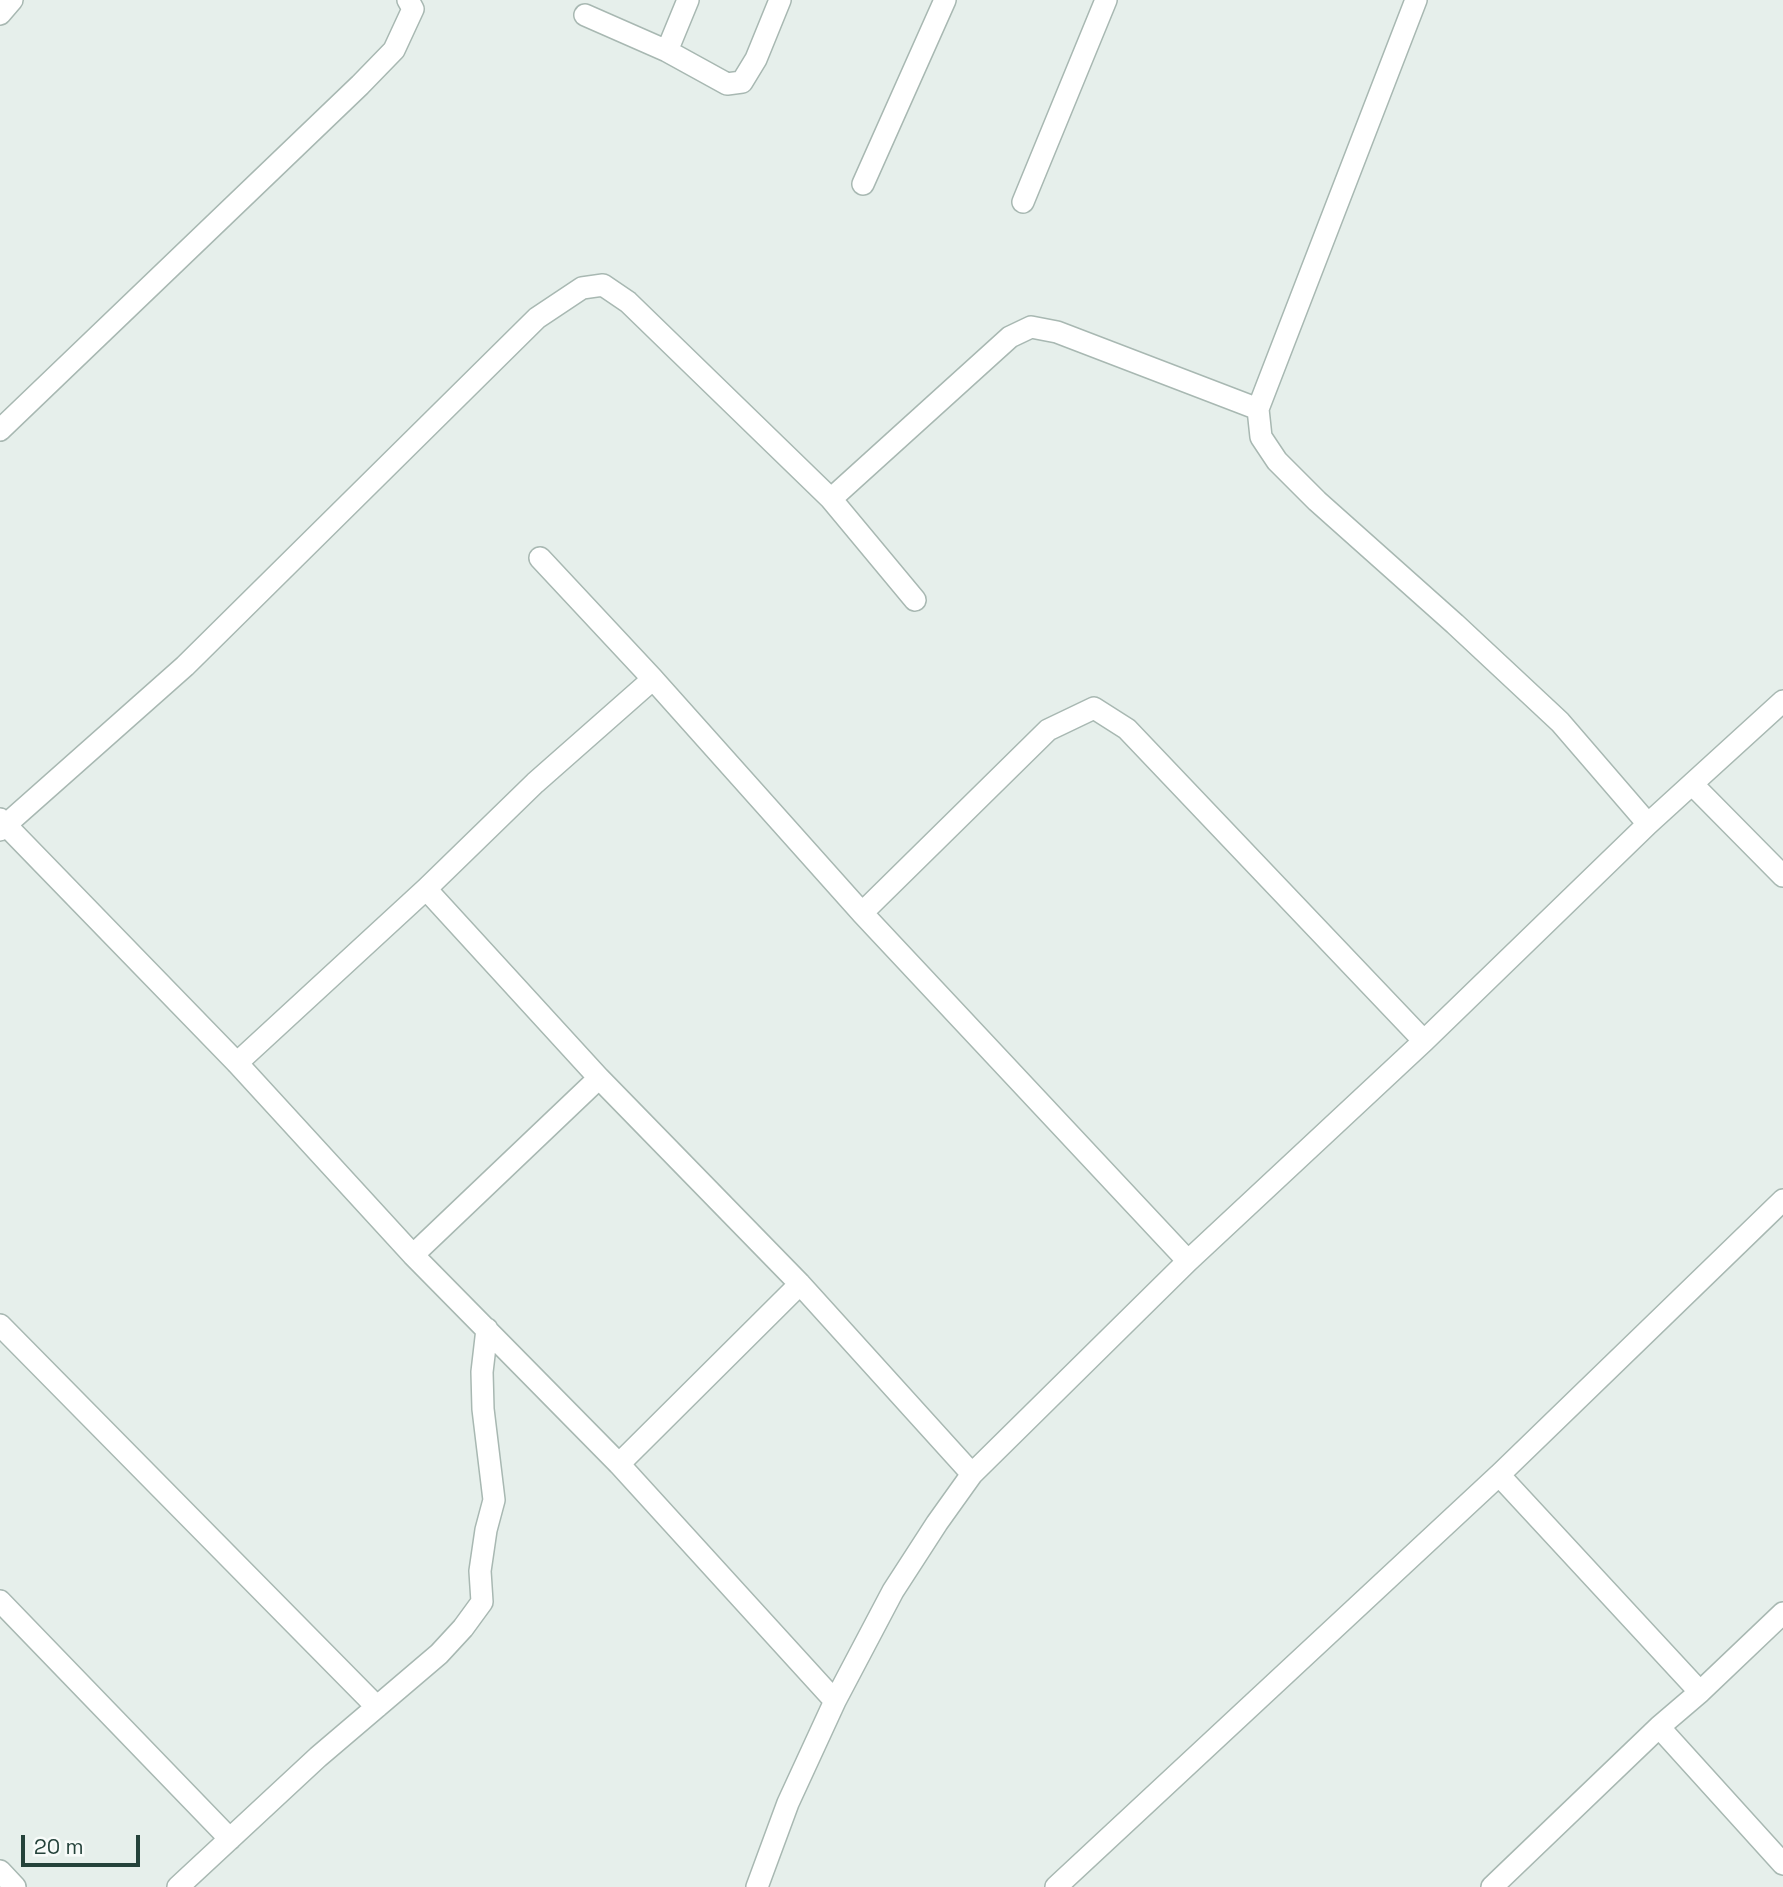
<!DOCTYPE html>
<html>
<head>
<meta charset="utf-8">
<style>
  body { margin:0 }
  #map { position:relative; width:1783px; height:1887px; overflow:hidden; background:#e6efeb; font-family:"Space Grotesk",sans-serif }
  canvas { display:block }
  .scale { position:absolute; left:21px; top:1835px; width:119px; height:32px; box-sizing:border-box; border:4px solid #24423a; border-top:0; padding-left:9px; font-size:21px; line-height:24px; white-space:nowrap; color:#24423a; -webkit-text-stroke:5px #f7fbf9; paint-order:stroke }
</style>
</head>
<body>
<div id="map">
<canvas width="1783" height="1887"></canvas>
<div class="scale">20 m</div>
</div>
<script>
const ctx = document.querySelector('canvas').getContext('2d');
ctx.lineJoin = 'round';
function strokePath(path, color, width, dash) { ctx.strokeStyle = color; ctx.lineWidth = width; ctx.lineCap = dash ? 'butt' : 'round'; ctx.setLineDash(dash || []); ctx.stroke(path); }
const minor = new Path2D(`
  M1416 0 1258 409 1261 437 1277 461 1317 501 1455 624 1560 722 1648 824
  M0 14 12 0
  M585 15 667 51 727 84 742 82 756 59 780 0
  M667 51 688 0
  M863 184 945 0
  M1023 202 1106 0
  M0 430 360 85 394 50 413 9 408 0
  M831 499 915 600
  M540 558 653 679 862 913
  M653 679 535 783 426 889 599 1078 800 1284 972 1474
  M1693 785 1783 876
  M0 819 237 1063 413 1255 619 1464 835 1701
  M0 830 185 666 537 318 582 288 603 285 628 302 831 499 1010 337 1031 327 1057 332 1258 409
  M237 1063 426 889
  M413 1255 599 1078
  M1188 1261 862 913 1048 730 1094 708 1127 729 1424 1041
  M0 1325 377 1707
  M619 1464 800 1284
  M0 1601 230 1839
  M1700 1692 1499 1475 1783 1200
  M1659 1727 1783 1864
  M0 1871 15 1887
  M178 1887 318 1757 439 1654 463 1628 482 1602 480 1571 486 1530 494 1500 483 1409 482 1372 487 1329
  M757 1887 788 1803 835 1701 893 1591 937 1523 972 1474 1188 1261 1424 1041 1648 824 1783 701
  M1056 1887 1499 1475
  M1492 1887 1659 1727 1700 1692 1783 1613`);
strokePath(minor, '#a8b8b2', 24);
strokePath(minor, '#fff', 21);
</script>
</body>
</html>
